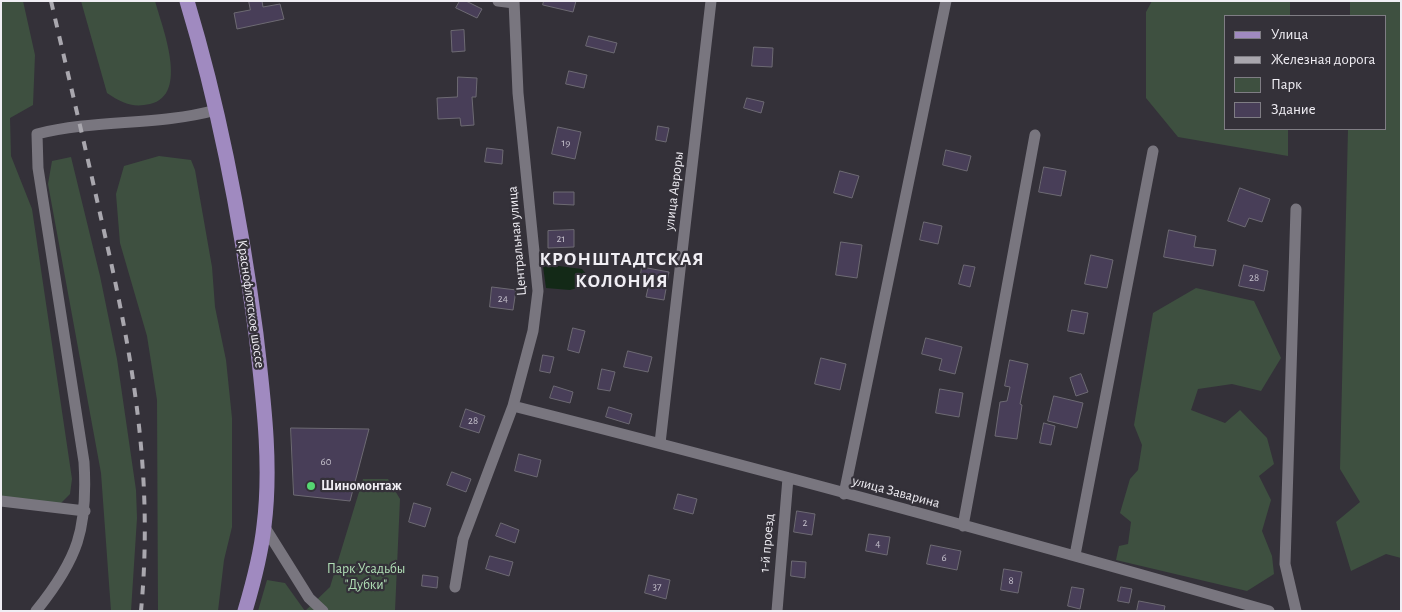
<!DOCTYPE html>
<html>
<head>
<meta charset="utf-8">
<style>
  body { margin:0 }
  #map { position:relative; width:1402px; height:612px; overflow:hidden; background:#343139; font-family:"Alegreya Sans",sans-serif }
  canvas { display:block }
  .frame { position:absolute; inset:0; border:2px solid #f0eef4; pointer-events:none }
  .legend { position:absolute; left:1224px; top:15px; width:162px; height:115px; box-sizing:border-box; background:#343139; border:1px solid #7f7d84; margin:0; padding:6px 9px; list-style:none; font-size:15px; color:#f0eef4 }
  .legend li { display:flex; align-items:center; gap:10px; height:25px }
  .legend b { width:25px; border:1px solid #7f7d84 }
</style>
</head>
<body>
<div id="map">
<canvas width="1402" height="612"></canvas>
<div class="frame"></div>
<ul class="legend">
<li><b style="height:6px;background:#a08ac0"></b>Улица</li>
<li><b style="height:6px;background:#a9a7ae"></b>Железная дорога</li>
<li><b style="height:14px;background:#3e5040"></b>Парк</li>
<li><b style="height:14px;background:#483e58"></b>Здание</li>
</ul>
</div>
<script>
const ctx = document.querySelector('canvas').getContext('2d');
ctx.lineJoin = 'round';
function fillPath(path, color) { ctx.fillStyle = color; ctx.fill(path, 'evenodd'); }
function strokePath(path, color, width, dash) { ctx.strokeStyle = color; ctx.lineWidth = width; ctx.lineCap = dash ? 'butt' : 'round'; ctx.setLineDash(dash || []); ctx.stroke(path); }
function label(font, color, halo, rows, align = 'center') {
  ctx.font = font + ' "Alegreya Sans",sans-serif'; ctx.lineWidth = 4.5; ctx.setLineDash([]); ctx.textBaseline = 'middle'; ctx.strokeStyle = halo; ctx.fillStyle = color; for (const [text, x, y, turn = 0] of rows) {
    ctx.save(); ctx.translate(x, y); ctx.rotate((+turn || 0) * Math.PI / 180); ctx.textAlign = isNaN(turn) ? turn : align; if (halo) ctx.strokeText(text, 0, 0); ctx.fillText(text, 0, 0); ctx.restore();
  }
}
const green = new Path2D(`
  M1 1H23L35 55 33 105 10 118 11 156 32 209 72 479 70 494 58 506H1Z
  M81 1H155C162 27 190 95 150 104 132 108 122 103 107 93Z
  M1152 1H1290V16H1226V129H1288V156L1178 137 1146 98V12Z
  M1350 1H1401V558L1386 554 1351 571 1336 522 1360 502 1340 469 1348 129H1386V16H1350Z
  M159 156 191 160 195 170 212 267 215 307 226 360 232 418V527L224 560 218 611H158L157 400 147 336 120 243 116 194 124 166Z
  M71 157 100 276 117 359 136 490 137 518 131 611H111L101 473 48 184 52 161Z
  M1196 288 1254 301 1281 358 1261 391 1232 384 1198 389 1191 410 1225 423 1240 410 1267 438 1274 464 1259 476 1271 500 1262 531 1272 556 1274 574 1247 591 1116 560 1119 546 1128 544 1131 522 1120 513 1130 479 1138 470 1142 445 1134 425 1153 313Z
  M363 479H388L400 499 395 611H258L267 580 285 583 305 611 330 587Z`);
const water = new Path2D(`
  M551 265 582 269 588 276 583 286 570 290 546 288 543 266Z`);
const building = new Path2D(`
  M249 1H262L263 7 280 4 284 19 237 29 234 13 250 10Z
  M460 1H466L482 9 477 18 456 8Z
  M544 1H576L573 12 543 5Z
  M464 30 465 51 452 52 451 31Z
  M589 36 617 43 614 53 586 46Z
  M754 47 773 48 772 67 752 66Z
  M569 71 587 75 584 88 566 84Z
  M458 77 477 78 476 97H472L474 125 461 126 460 118 438 119 437 98 457 97Z
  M747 98 764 102 761 113 744 108Z
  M658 126 669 128 666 142 656 140Z
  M558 127 581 132 575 159 552 154Z
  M487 148 503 150 502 164 485 162Z
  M946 150 971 156 967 171 943 165Z
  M1044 167 1066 171 1061 196 1039 192Z
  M840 171 859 176 852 198 834 193Z
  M1240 188 1270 199 1262 222 1249 218 1245 227 1228 221Z
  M554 192H574V205L554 204Z
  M924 222 942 226 938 244 920 240Z
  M574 230V247L548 248V231Z
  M1169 230 1196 236 1194 247 1216 250 1213 266 1164 257Z
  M841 242 862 245 857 278 836 275Z
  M1091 255 1113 260 1107 288 1085 284Z
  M964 265 975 267 970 287 959 284Z
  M1244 265 1268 271 1264 291 1239 286Z
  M642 267 669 272 664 300 646 297 648 288 639 287Z
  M492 287 516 290 513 310 490 307Z
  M1072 310 1088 313 1084 334 1068 331Z
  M573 328 585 331 579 353 568 350Z
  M926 338 962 347 955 374 939 370 942 359 922 354Z
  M628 351 652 357 648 372 624 367Z
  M543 355 554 357 550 373 540 371Z
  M821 358 846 364 840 390 815 384Z
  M1010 360 1028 364 1020 404 1022 405 1017 439 995 436 1000 402 1007 401 1010 387 1005 386Z
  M602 369 615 372 610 391 598 389Z
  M1081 374 1088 392 1076 396 1070 378Z
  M554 386 573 392 570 403 550 398Z
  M940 389 963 393 959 417 936 413Z
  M1054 396 1083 403 1077 428 1048 421Z
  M609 407 632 414 629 424 606 417Z
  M466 409 485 416 479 433 460 427Z
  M1044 423 1055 426 1051 445 1040 443Z
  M291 428 369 429 350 501 294 495Z
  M519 454 541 460 537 477 515 471Z
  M452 472 471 479 466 492 447 485Z
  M678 494 697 499 693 514 674 509Z
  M414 503 431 508 425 527 409 522Z
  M797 511 815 514 812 535 794 532Z
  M501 523 519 530 515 543 496 536Z
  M869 534 890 537 887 555 866 551Z
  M931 545 961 551 957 570 927 564Z
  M490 556 513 562 509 576 486 569Z
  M792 561 806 562 805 578 791 576Z
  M1004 569 1022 572 1018 593 1001 590Z
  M423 575 438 577 437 588 422 586Z
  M649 575 670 580 666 599 645 593Z
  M1072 587 1084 589 1080 609 1068 606Z
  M1121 587 1132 589 1129 603 1118 601Z
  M1139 601 1165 606 1164 611H1137Z`);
const street = new Path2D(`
  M498 1 514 3
  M513 406C766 470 1018 539 1269 611
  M660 443 711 1
  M844 494 946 1
  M1 501 85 511
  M264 526 309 598 323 611
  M963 526 1035 135
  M1075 555 1153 151
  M455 587 463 539 513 406 533 331 538 291 518 93 514 1
  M36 611C78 559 88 529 84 462L38 168 37 134C95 119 158 126 216 110
  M777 611 788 478
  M1296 611 1285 564 1296 209`);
const primary = new Path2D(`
  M187 1C220 110 241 221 256 334 263 397 272 463 264 526 261 554 253 584 245 611`);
const rail = new Path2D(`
  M51 1C68 74 85 146 101 218 132 352 154 473 141 611`);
const markers = [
  [311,486,5,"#55d672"]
];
const numberNames = [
  ["19",566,143],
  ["21",561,239],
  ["28",1254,278],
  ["24",503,299],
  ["28",473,421],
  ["60",326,462],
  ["2",805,523],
  ["4",878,544],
  ["6",944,558],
  ["8",1011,581],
  ["37",657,587]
];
const streetNames = [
  ["улица Авроры",674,191,-83],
  ["Центральная улица",517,241,-95],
  ["Краснофлотское шоссе",251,304,82],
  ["улица Заварина",896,492,15],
  ["1-й проезд",767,543,-85]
];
const poiNames = [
  ["Шиномонтаж",321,486]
];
const parkNames = [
  ["Парк Усадьбы",366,569],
  ["\"Дубки\"",366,585]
];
const districtNames = [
  ["КРОНШТАДТСКАЯ",622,259],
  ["КОЛОНИЯ",622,281]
];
fillPath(green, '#3e5040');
fillPath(water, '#132917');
fillPath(building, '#483e58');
strokePath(building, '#6d6a73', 1);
strokePath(street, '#79767f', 11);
strokePath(primary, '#a08ac0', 15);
strokePath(rail, '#a9a7ae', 4, [9, 9]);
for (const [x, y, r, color] of markers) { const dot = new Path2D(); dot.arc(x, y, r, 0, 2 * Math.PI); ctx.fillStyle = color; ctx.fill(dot); strokePath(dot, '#343139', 2); }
label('11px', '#c6c2cd', null, numberNames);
label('14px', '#f0eef4', '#343139', streetNames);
label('bold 14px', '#f0eef4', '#343139', poiNames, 'left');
label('14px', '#b1dfb6', '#343139', parkNames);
ctx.letterSpacing = '1px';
label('bold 19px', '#f0eef4', '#343139', districtNames);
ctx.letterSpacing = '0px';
</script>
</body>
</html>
